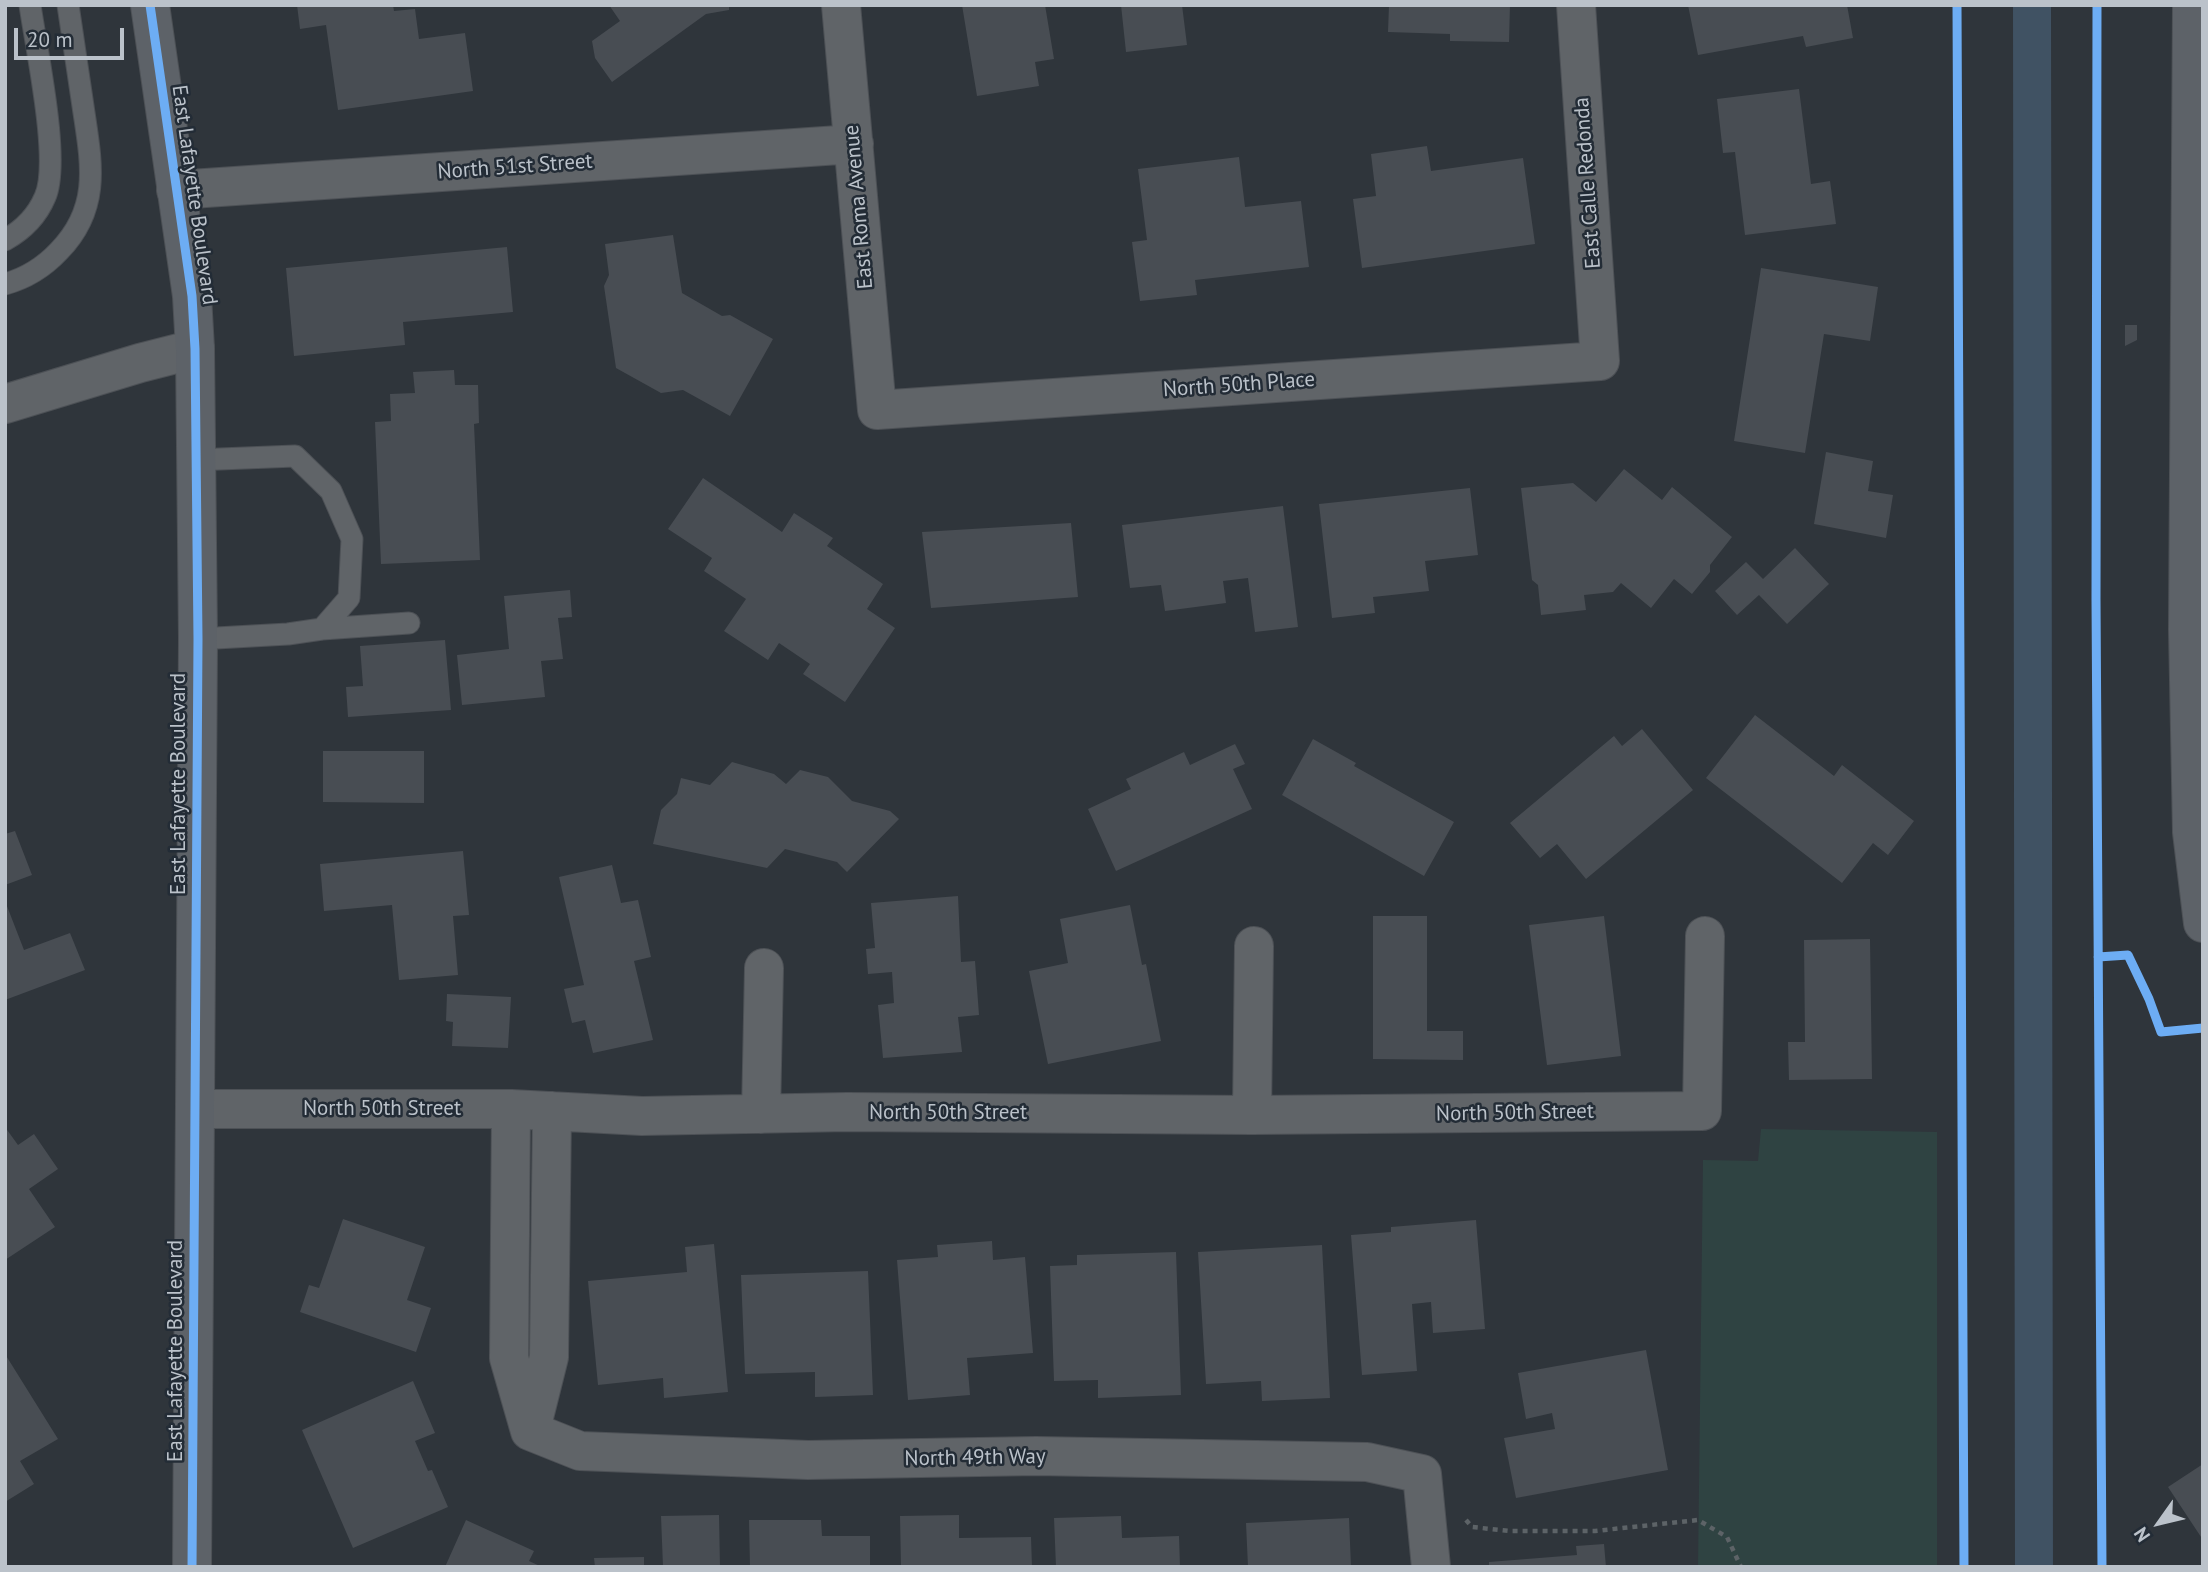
<!DOCTYPE html>
<html>
<head>
<meta charset="utf-8">
<style>
  body { margin:0 }
  #map { position:relative; width:2208px; height:1572px; overflow:hidden; background:#2f353b; font-family:"PT Sans",sans-serif }
  canvas { display:block }
  .frame { position:absolute; inset:0; border:7px solid #bbc2ca; pointer-events:none }
  .north { position:absolute; left:2124px; top:1488px; width:70px; height:70px; -webkit-text-stroke:5px #232c36; paint-order:stroke; rotate:236deg; font-size:19px; font-weight:700; line-height:28px; text-align:center; color:#bbc2ca }
  .north::after { content:''; display:block; margin:auto; width:24px; height:32px; background:#bbc2ca; clip-path:polygon(50% 0,100% 100%,50% 72%,0 100%) }
  .scale { position:absolute; left:14px; top:28px; width:110px; height:32px; box-sizing:border-box; border:4px solid #bbc2ca; border-top:0; padding-left:9px; font-size:21px; line-height:24px; white-space:nowrap; color:#bbc2ca; -webkit-text-stroke:5px #232c36; paint-order:stroke }
</style>
</head>
<body>
<div id="map">
<canvas width="2208" height="1572"></canvas>
<div class="frame"></div>
<div class="north">N</div>
<div class="scale">20 m</div>
</div>
<script>
const ctx = document.querySelector('canvas').getContext('2d');
ctx.lineJoin = 'round';
function fillPath(path, color) { ctx.fillStyle = color; ctx.fill(path, 'evenodd'); }
function strokePath(path, color, width, dash) { ctx.strokeStyle = color; ctx.lineWidth = width; ctx.lineCap = dash ? 'butt' : 'round'; ctx.setLineDash(dash || []); ctx.stroke(path); }
function label(font, color, halo, rows, align = 'center') {
  ctx.font = font + ' "PT Sans",sans-serif'; ctx.lineWidth = 5; ctx.setLineDash([]); ctx.textBaseline = 'middle'; ctx.strokeStyle = halo; ctx.fillStyle = color; for (const [text, x, y, turn = 0] of rows) {
    ctx.save(); ctx.translate(x, y); ctx.rotate((+turn || 0) * Math.PI / 180); ctx.textAlign = isNaN(turn) ? turn : align; if (halo) ctx.strokeText(text, 0, 0); ctx.fillText(text, 0, 0); ctx.restore();
  }
}
const green = new Path2D(`
  M1761 1129 1937 1132V1567H1698L1703 1160 1758 1161Z`);
const canal = new Path2D(`
  M2032 5 2034 1567`);
const building = new Path2D(`
  M297 5H393L394 11 415 9 419 39 465 33 473 91 338 110 326 25 300 29Z
  M609 5H729V10L706 14 612 82 595 58 592 41 620 21Z
  M962 5H1045L1054 59 1035 62 1039 86 977 96Z
  M1121 5H1182L1187 45 1126 52Z
  M1389 5H1510L1509 42 1450 41V34L1388 32Z
  M1688 5H1847L1853 38 1806 47 1803 36 1698 55Z
  M1799 89 1811 184 1830 181 1836 224 1745 235 1735 152 1723 153 1717 99Z
  M1427 146 1431 171 1523 158 1535 244 1362 268 1353 199 1376 196 1371 154Z
  M1239 157 1245 207 1301 201 1309 267 1195 280 1197 295 1140 301 1132 242 1147 240 1138 169Z
  M673 235 682 293 722 316 730 315 773 339 730 416 683 390 661 393 616 368 604 286 609 275 605 244Z
  M507 247 513 312 403 322 405 345 294 356 286 268Z
  M1761 268 1878 287 1870 341 1824 334 1805 453 1734 441Z
  M2125 325H2137V340L2125 346Z
  M454 370 455 385H478L479 423 474 424 480 560 381 564 375 422 391 421 390 394 415 393 413 372Z
  M1826 452 1873 461 1868 491 1893 495 1886 538 1814 524Z
  M1624 469 1662 500 1672 487 1732 537 1710 565V572L1692 594 1674 579 1651 608 1621 583 1613 592 1584 595 1586 610 1541 615 1538 585 1532 580 1521 488 1573 483 1596 502Z
  M703 478 782 532 794 513 833 538 827 546 883 584 867 609 895 628 845 702 803 674 810 664 779 643 768 660 724 631 746 599 704 571 712 558 668 529Z
  M1470 488 1478 555 1425 561 1429 591 1373 597 1375 613 1332 618 1319 504Z
  M1283 506 1298 627 1255 632 1248 578 1223 581 1226 603 1165 611 1161 585 1130 588 1122 525Z
  M1071 523 1078 597 931 608 922 532Z
  M1795 548 1829 584 1787 624 1759 595 1737 615 1715 591 1746 562 1763 579Z
  M570 590 572 617 558 618 563 659 541 661 545 697 462 705 457 655 509 649 504 596Z
  M445 640 451 710 348 717 346 687 363 686 360 646Z
  M1755 715 1834 776 1842 765 1914 821 1888 855 1873 843 1842 883 1706 778Z
  M1642 729 1693 790 1586 879 1557 844 1540 858 1510 823 1614 736 1622 746Z
  M1313 739 1356 763 1354 766 1454 822 1424 876 1282 795Z
  M1235 744 1245 764 1233 769 1252 809 1116 871 1088 809 1131 789 1126 779 1184 752 1190 765Z
  M323 751H424V803L323 802Z
  M732 762 774 774 786 784 800 770 828 777 852 801 890 811 899 819 847 872 837 862 785 849 767 868 653 844 661 810 677 794 681 778 710 785Z
  M15 831 32 875 5 885V834Z
  M463 851 469 915 453 916 458 975 399 980 392 905 324 911 320 864Z
  M612 865 621 903 638 900 651 957 634 961 653 1040 593 1053 585 1020 572 1023 564 989 584 985 559 877Z
  M958 896 961 962 975 961 979 1015 958 1017 962 1052 883 1058 878 1005 894 1003 892 972 868 974 866 949 875 948 871 903Z
  M5 901 24 950 70 933 85 970 5 1000Z
  M1130 905 1142 965 1146 964 1161 1041 1048 1064 1029 971 1068 963 1060 919Z
  M1373 916H1427V1031H1463V1060L1373 1059Z
  M1604 916 1621 1056 1547 1065 1529 925Z
  M1870 939 1872 1079 1789 1080 1788 1042H1805L1804 940Z
  M447 994 511 997 508 1048 452 1046 453 1022 446 1021Z
  M5 1127 18 1145 34 1134 58 1169 29 1189 55 1227 5 1260Z
  M343 1219 425 1247 407 1300 431 1308 416 1352 300 1312 309 1285 319 1288Z
  M1476 1220 1485 1329 1433 1333 1431 1302 1412 1304 1417 1371 1362 1375 1351 1235 1391 1232V1227Z
  M992 1241 993 1260 1025 1257 1033 1353 967 1358 970 1395 908 1400 897 1260 938 1257 937 1245Z
  M714 1244 728 1392 664 1398 663 1378 598 1385 588 1281 687 1272 685 1247Z
  M1322 1245 1330 1398 1262 1401 1261 1381 1206 1384 1198 1252Z
  M1176 1252 1181 1395 1098 1398V1380L1054 1381 1050 1266 1077 1265V1255Z
  M868 1271 873 1395 815 1397V1372L745 1374 741 1275Z
  M1646 1350 1668 1470 1516 1498 1504 1438 1555 1429 1552 1413 1526 1419 1518 1373Z
  M5 1354 58 1439 20 1461 34 1484 5 1502Z
  M413 1381 435 1433 415 1441 428 1471 432 1470 448 1507 353 1548 302 1430Z
  M2203 1464V1540L2168 1487Z
  M719 1515 720 1567H663L661 1516Z
  M959 1515V1538L1031 1537 1032 1567H901L900 1516Z
  M1121 1516 1122 1538 1179 1536 1180 1567H1056L1054 1518Z
  M1349 1518 1351 1567H1248L1246 1523Z
  M466 1520 534 1551 529 1561 542 1567H445Z
  M749 1520H821L822 1536H870V1567H750Z
  M1604 1544 1606 1567H1489V1562L1577 1555 1576 1546Z
  M644 1557V1567H595L594 1558Z`);
const path = new Path2D(`
  M1466 1520 1472 1527 1510 1531H1595L1698 1520 1727 1537 1741 1567`);
const lane = new Path2D(`
  M5 240C23 230 37 216 45 197 61 162 36 48 30 5
  M5 284C27 278 44 267 59 251 102 207 91 161 83 106 78 72 73 39 68 5
  M195 460 295 456 331 491 352 539 349 598 322 629 288 634 198 639
  M322 629 409 623`);
const street = new Path2D(`
  M841 5 877 410 1600 361 1576 5
  M176 190 854 144
  M5 404 140 363 195 349
  M195 1109H511L642 1116 847 1112 1252 1115 1702 1111 1705 936
  M511 1109 509 1358 530 1431
  M761 1114 764 968
  M1252 1115 1254 946
  M531 1429 549 1357 552 1111
  M530 1431 580 1451 808 1460 1036 1456 1367 1462 1422 1474 1431 1567`);
const secondary = new Path2D(`
  M150 5 192 296 195 349 198 639 192 1567
  M2192 5 2188 629 2192 832 2203 923`);
const cycleway = new Path2D(`
  M150 5 192 296 195 349 198 639 192 1567
  M1957 5 1964 1567
  M2097 5 2096 598 2102 1567
  M2098 957 2128 955 2149 999 2161 1032 2203 1028`);
const streetNames = [
  ["North 51st Street",515,167,-4],
  ["East Calle Redonda",1588,183,-94],
  ["East Lafayette Boulevard",194,195,82],
  ["East Roma Avenue",859,207,-95],
  ["North 50th Place",1239,385,-4],
  ["East Lafayette Boulevard",179,784,-90],
  ["North 50th Street",382,1109],
  ["North 50th Street",948,1113],
  ["North 50th Street",1515,1113,-1],
  ["East Lafayette Boulevard",176,1351,-90],
  ["North 49th Way",975,1458,-1]
];
fillPath(green, '#2f4342');
strokePath(canal, '#405263', 38);
fillPath(building, '#484d53');
strokePath(lane, '#4d5156', 23);
strokePath(street, '#4d5156', 40);
strokePath(secondary, '#4d5156', 40);
strokePath(path, '#5d6367', 4.5, [5, 5]);
strokePath(lane, '#606468', 21);
strokePath(street, '#606468', 38);
strokePath(secondary, '#5d6268', 38);
strokePath(cycleway, '#6dadf4', 9);
label('21px', '#bbc2ca', '#232c36', streetNames);
</script>
</body>
</html>
